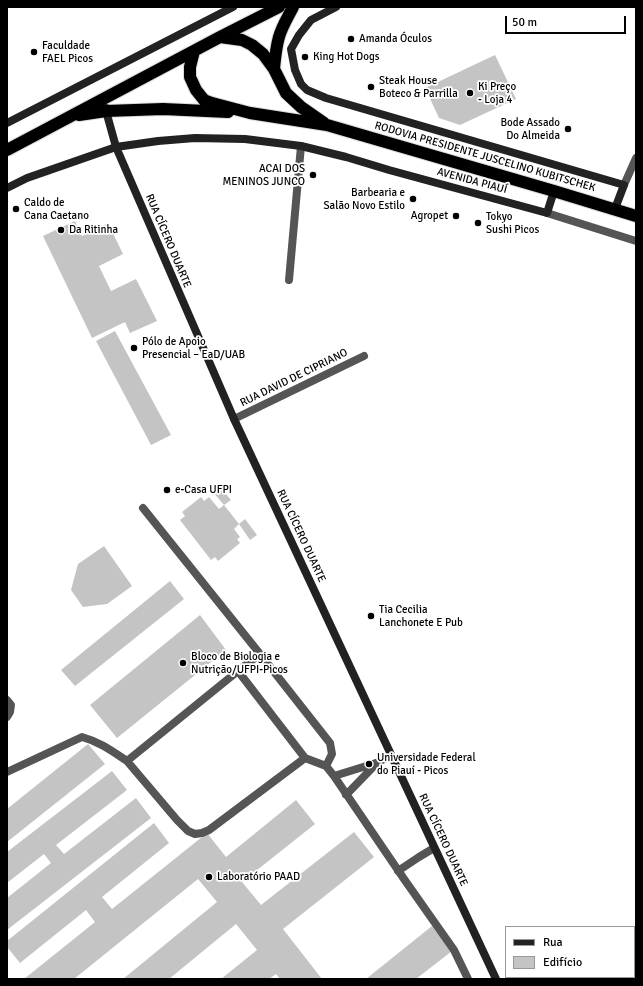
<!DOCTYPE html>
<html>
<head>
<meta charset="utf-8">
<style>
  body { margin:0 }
  #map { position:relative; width:643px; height:986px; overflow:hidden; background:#fff; font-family:Signika,sans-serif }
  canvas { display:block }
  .frame { position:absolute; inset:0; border:8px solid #000; pointer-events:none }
  .legend { position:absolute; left:505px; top:926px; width:130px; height:52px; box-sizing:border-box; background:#fff; border:1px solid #999; margin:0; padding:5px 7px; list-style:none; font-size:12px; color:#000 }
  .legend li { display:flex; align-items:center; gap:8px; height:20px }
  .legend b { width:20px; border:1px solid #999 }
  .scale { position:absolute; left:505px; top:16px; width:121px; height:18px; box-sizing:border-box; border:2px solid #000; border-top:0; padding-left:5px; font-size:12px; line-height:14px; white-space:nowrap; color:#000; -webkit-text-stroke:3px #fff; paint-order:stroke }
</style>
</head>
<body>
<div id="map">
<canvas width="643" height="986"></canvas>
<div class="frame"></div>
<ul class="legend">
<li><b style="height:5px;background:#222"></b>Rua</li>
<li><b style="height:11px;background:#c4c4c4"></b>Edifício</li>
</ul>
<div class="scale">50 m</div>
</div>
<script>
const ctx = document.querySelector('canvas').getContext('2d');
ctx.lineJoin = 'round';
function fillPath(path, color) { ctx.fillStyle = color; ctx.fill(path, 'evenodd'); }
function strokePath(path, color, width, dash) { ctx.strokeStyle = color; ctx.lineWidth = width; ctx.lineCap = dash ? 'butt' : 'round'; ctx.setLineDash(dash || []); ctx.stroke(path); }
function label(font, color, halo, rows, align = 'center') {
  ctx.font = font + ' Signika,sans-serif'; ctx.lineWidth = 3.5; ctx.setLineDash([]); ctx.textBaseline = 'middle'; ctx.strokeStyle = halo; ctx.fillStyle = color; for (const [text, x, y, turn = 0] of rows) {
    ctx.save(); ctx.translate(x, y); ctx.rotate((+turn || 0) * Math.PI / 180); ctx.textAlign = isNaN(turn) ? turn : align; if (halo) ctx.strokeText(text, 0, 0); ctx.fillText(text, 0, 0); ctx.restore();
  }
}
const building = new Path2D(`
  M495 55 516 99 460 125 439 118 425 88Z
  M75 221 82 236 108 223 123 254 99 266 111 291 136 279 157 321 130 333 125 322 92 338 43 236Z
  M115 331 171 435 151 445 96 341Z
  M220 487 231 500 224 505 213 492Z
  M201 497 204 501 209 497 219 509 224 505 239 524 234 529 240 537 237 539 240 543 218 561 215 557 211 560 180 520 185 516 182 512Z
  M245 519 257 535 250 540 239 524Z
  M104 546 132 586 107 604 83 607 71 590 78 564Z
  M170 581 184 599 75 686 61 670Z
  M200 615 226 650 117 738 90 705Z
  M88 744 105 764 7 842V809Z
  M112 771 127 790 56 845 64 854 136 798 151 818 7 930V898L51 863 44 854 7 883V852Z
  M296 800 315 824 242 882 261 905 354 832 374 857 283 929 322 979H280L276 974 269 979H221L257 950 236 924 169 979H123L217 902 198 879 74 979H24L95 922 86 910 20 963 7 947V941L154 823 169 843 102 897 112 909 207 833 226 857Z
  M432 926 452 951 416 979H366Z
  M634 969 636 971V979H606L609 977H634Z`);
const lane = new Path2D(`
  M143 508 260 654 330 743 332 754 326 766 334 776 404 879 454 950 468 979
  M238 671 305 758 209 830 202 833 195 834 188 831 177 820 127 761Z
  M238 671 260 654
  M7 700 11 705 10 712 7 717
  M305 758 326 766
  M7 772 82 737C100 742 112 751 127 761
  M334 776 376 763 391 756
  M346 795 376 764
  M398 871 419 857 434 848`);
const street = new Path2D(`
  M624 185 636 158
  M547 213 636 241
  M289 280 301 146
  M234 419 364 356`);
const secondary = new Path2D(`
  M336 7 311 20 299 35 291 49 295 70 301 84 307 90 326 98 624 185 616 206V209
  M106 108V111L116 147 234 419 496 979
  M7 123 233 7
  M7 188 27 178 116 147 158 141 195 138 245 139 301 146 346 157 389 170 547 213 554 191`);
const highway = new Path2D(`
  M220 37 242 40 252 45 263 54 274 69 286 93 301 107 324 123
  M194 51 190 67V77L196 90 204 100 212 103 250 113 327 125 554 191 636 216
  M274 69C275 58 276 47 279 37 282 26 288 17 293 7
  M79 115 106 111 163 109 228 112
  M7 150 220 37 279 7`);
const markers = [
  [351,39,4,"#000"],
  [34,52,4,"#000"],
  [305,57,4,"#000"],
  [371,87,4,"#000"],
  [470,93,4,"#000"],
  [568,129,4,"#000"],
  [313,175,4,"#000"],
  [413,199,4,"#000"],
  [16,209,4,"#000"],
  [456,216,4,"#000"],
  [478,223,4,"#000"],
  [61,230,4,"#000"],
  [134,348,4,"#000"],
  [167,490,4,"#000"],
  [371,616,4,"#000"],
  [183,663,4,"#000"],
  [369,764,4,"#000"],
  [209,877,4,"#000"]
];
const poiNames = [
  ["Amanda Óculos",359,39],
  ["Faculdade",42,46],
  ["FAEL Picos",42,59],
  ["King Hot Dogs",313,57],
  ["Steak House",379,81],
  ["Boteco & Parrilla",379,94],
  ["Ki Preço",478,87],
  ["- Loja 4",478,100],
  ["Bode Assado",560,123,"right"],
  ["Do Almeida",560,136,"right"],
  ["ACAI DOS",305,169,"right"],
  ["MENINOS JUNCO",305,182,"right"],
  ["Barbearia e",405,193,"right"],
  ["Salão Novo Estilo",405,206,"right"],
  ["Caldo de",24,203],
  ["Cana Caetano",24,216],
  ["Agropet",448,216,"right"],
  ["Tokyo",486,217],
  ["Sushi Picos",486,230],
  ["Da Ritinha",69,230],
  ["Pólo de Apoio",142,342],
  ["Presencial – EaD/UAB",142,355],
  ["e-Casa UFPI",175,490],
  ["Tia Cecilia",379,610],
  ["Lanchonete E Pub",379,623],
  ["Bloco de Biologia e",191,657],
  ["Nutrição/UFPI-Picos",191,670],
  ["Universidade Federal",377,758],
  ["do Piauí - Picos",377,771],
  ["Laboratório PAAD",217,877]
];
const streetNames = [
  ["RODOVIA PRESIDENTE JUSCELINO KUBITSCHEK",485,157,16],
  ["AVENIDA PIAUÍ",472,181,15],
  ["RUA CÍCERO DUARTE",168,241,67],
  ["RUA DAVID DE CIPRIANO",294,378,-26],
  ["RUA CÍCERO DUARTE",301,536,65],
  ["RUA CÍCERO DUARTE",443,840,65]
];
fillPath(building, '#c4c4c4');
strokePath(highway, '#dbdbdb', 14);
strokePath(lane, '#555', 8);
strokePath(street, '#555', 8);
strokePath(secondary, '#222', 8);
strokePath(highway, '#000', 12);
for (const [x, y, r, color] of markers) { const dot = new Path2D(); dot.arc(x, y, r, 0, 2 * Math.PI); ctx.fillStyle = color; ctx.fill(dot); strokePath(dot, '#fff', 1.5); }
label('11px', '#000', '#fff', poiNames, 'left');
label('11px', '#000', '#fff', streetNames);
</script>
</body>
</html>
